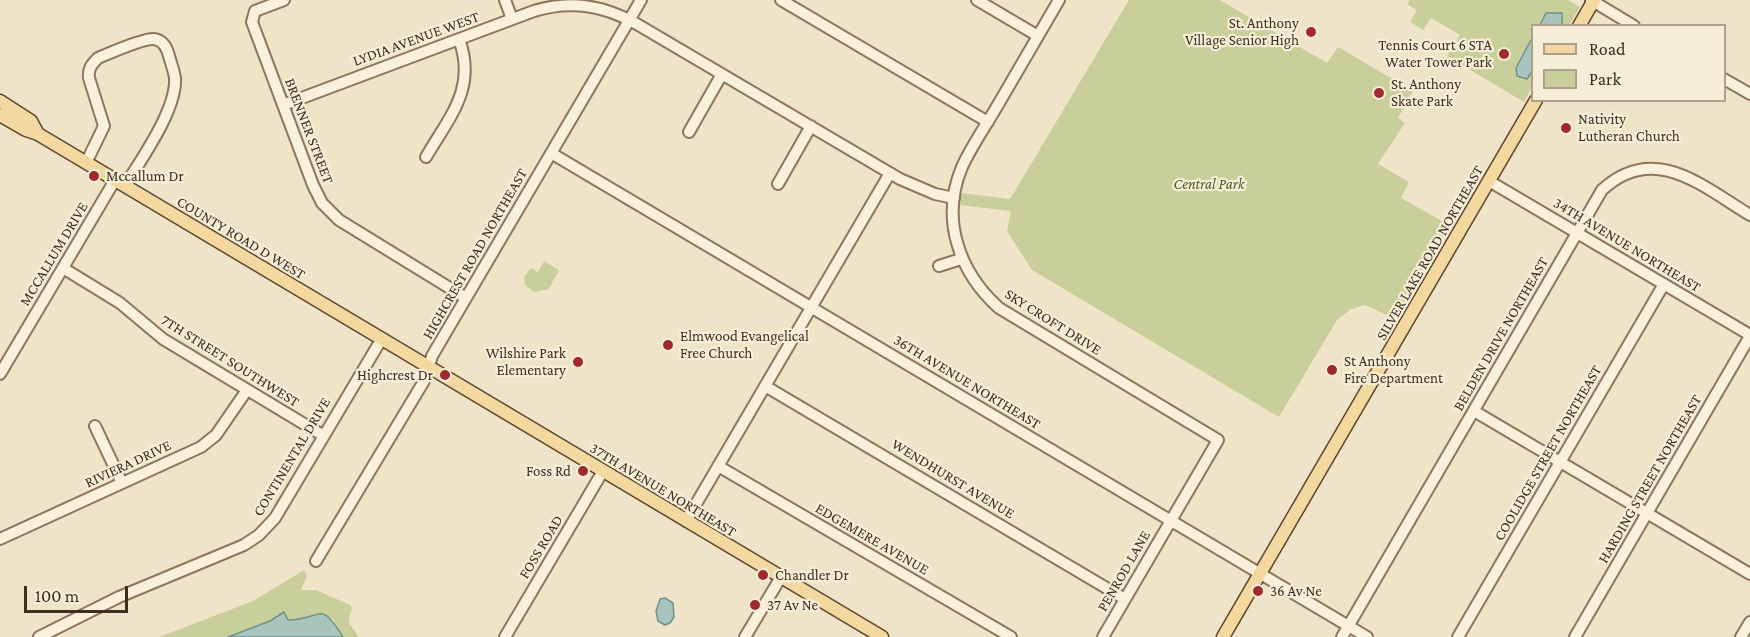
<!DOCTYPE html>
<html>
<head>
<meta charset="utf-8">
<style>
  body { margin:0 }
  #map { position:relative; width:1750px; height:637px; overflow:hidden; background:#f0e4c8; font-family:"Crimson Pro",serif }
  canvas { display:block }
  .legend { position:absolute; left:1531px; top:24px; width:195px; height:78px; box-sizing:border-box; background:#f7eed8; border:2px solid #ada18e; margin:0; padding:8px 10px; list-style:none; font-size:18px; color:#3d2e20 }
  .legend li { display:flex; align-items:center; gap:12px; height:30px }
  .legend b { width:30px; border:2px solid #ada18e }
  .scale { position:absolute; left:24px; top:586px; width:104px; height:27px; box-sizing:border-box; border:3px solid #3d2e20; border-top:0; padding-left:8px; font-size:18px; line-height:21px; white-space:nowrap; color:#3d2e20; -webkit-text-stroke:4px #f7eed8; paint-order:stroke }
</style>
</head>
<body>
<div id="map">
<canvas width="1750" height="637"></canvas>
<ul class="legend">
<li><b style="height:8px;background:#f3d9a0"></b>Road</li>
<li><b style="height:16px;background:#c9cf9b"></b>Park</li>
</ul>
<div class="scale">100 m</div>
</div>
<script>
const ctx = document.querySelector('canvas').getContext('2d');
ctx.lineJoin = 'round';
function fillPath(path, color) { ctx.fillStyle = color; ctx.fill(path, 'evenodd'); }
function strokePath(path, color, width, dash) { ctx.strokeStyle = color; ctx.lineWidth = width; ctx.lineCap = dash ? 'butt' : 'round'; ctx.setLineDash(dash || []); ctx.stroke(path); }
function label(font, color, halo, rows, align = 'center') {
  ctx.font = font + ' "Crimson Pro",serif'; ctx.lineWidth = 4.5; ctx.setLineDash([]); ctx.textBaseline = 'middle'; ctx.strokeStyle = halo; ctx.fillStyle = color; for (const [text, x, y, turn = 0] of rows) {
    ctx.save(); ctx.translate(x, y); ctx.rotate((+turn || 0) * Math.PI / 180); ctx.textAlign = isNaN(turn) ? turn : align; if (halo) ctx.strokeText(text, 0, 0); ctx.fillText(text, 0, 0); ctx.restore();
  }
}
const green = new Path2D(`
  M1129 0H1220L1327 63 1338 47 1413 91 1398 118 1405 123 1378 164 1409 182 1401 198 1449 225V229L1395 319 1365 305 1351 309 1337 320 1279 417 1032 270 1007 231 1011 211 959 205 961 193 1010 199Z
  M1409 0H1568L1580 7 1569 25 1532 26V87L1524 102 1447 56 1460 35 1431 18 1423 30 1410 22 1417 10 1408 5Z
  M544 261 559 270 549 289 534 292 525 285 524 277 531 268 538 272Z
  M304 570 307 576 301 590H316L350 605 352 609C345 628 351 621 358 637H343L333 619 319 613 295 620H288L278 614 270 621 228 637H159L253 601Z`);
const water = new Path2D(`
  M1546 13H1562V25H1540Z
  M1532 38V71L1527 79 1517 76 1516 68Z
  M665 598 673 603 674 617 670 623 665 625 658 621 656 611 660 599Z
  M284 612 288 620C322 620 319 598 343 637H228L270 621Z`);
const minor = new Path2D(`
  M284 0 255 11 252 22 313 185 322 203 339 220 466 298
  M505 0 512 19
  M781 0 988 122
  M977 0 1038 36
  M1059 0C1039 34 1019 69 999 103 987 124 972 145 962 167 940 219 959 272 999 308L1218 440 1103 637
  M1591 0 1634 26
  M1724 79 1750 94
  M283 105 534 11C570 0 602 5 635 23L900 179 935 194 954 198
  M689 132 722 74
  M551 153 1367 637
  M426 157C450 116 477 88 459 39
  M86 163 104 126 89 78C88 69 91 65 98 58 110 53 143 38 154 39 163 40 167 48 169 56 171 63 174 71 175 78 177 110 141 159 125 186
  M1489 181 1750 335
  M778 184 811 126
  M939 266 961 259
  M63 268 120 303 163 339 324 436
  M0 374 115 180
  M765 386 1125 599
  M1474 411 1750 574
  M95 426 122 483
  M718 466 1011 637
  M686 521 890 173
  M0 539 201 447 216 435 247 390
  M316 561 424 381 432 356 641 0
  M39 637 119 597 244 545 259 535 275 518 381 340
  M505 637 603 471
  M745 637 781 577
  M1342 637 1602 190C1654 142 1702 186 1750 215
  M1458 637 1664 284
  M1575 637 1750 336
  M1741 637 1750 622`);
const major = new Path2D(`
  M1579 26 1594 0
  M0 101 31 121 38 134
  M0 115 26 130 38 134 882 637
  M1223 637 1536 100`);
const markers = [
  [1311,32,6,"#9e2a2b"],
  [1504,54,6,"#9e2a2b"],
  [1379,93,6,"#9e2a2b"],
  [1566,128,6,"#9e2a2b"],
  [94,176,6,"#9e2a2b"],
  [668,345,6,"#9e2a2b"],
  [578,362,6,"#9e2a2b"],
  [1332,370,6,"#9e2a2b"],
  [445,375,6,"#9e2a2b"],
  [583,471,6,"#9e2a2b"],
  [763,575,6,"#9e2a2b"],
  [1258,591,6,"#9e2a2b"],
  [755,605,6,"#9e2a2b"]
];
const poiNames = [
  ["St. Anthony",1299,23,"right"],
  ["Village Senior High",1299,40,"right"],
  ["Tennis Court 6 STA",1492,45,"right"],
  ["Water Tower Park",1492,62,"right"],
  ["St. Anthony",1391,84],
  ["Skate Park",1391,101],
  ["Nativity",1578,119],
  ["Lutheran Church",1578,136],
  ["Mccallum Dr",106,176],
  ["Elmwood Evangelical",680,336],
  ["Free Church",680,353],
  ["Wilshire Park",566,353,"right"],
  ["Elementary",566,370,"right"],
  ["St Anthony",1344,361],
  ["Fire Department",1344,378],
  ["Highcrest Dr",433,375,"right"],
  ["Foss Rd",571,471,"right"],
  ["Chandler Dr",775,575],
  ["36 Av Ne",1270,591],
  ["37 Av Ne",767,605]
];
const streetNames = [
  ["LYDIA AVENUE WEST",416,39,-20],
  ["BRENNER STREET",309,131,69],
  ["COUNTY ROAD D WEST",241,238,31],
  ["34TH AVENUE NORTHEAST",1627,245,31],
  ["SILVER LAKE ROAD NORTHEAST",1430,253,-60],
  ["MCCALLUM DRIVE",54,254,-59],
  ["HIGHCREST ROAD NORTHEAST",475,254,-60],
  ["SKY CROFT DRIVE",1053,322,32],
  ["BELDEN DRIVE NORTHEAST",1501,334,-60],
  ["7TH STREET SOUTHWEST",230,361,32],
  ["36TH AVENUE NORTHEAST",967,382,31],
  ["COOLIDGE STREET NORTHEAST",1548,453,-60],
  ["CONTINENTAL DRIVE",292,457,-59],
  ["RIVIERA DRIVE",128,464,-25],
  ["WENDHURST AVENUE",953,479,31],
  ["HARDING STREET NORTHEAST",1650,479,-60],
  ["37TH AVENUE NORTHEAST",663,490,31],
  ["EDGEMERE AVENUE",872,539,30],
  ["FOSS ROAD",541,547,-59],
  ["PENROD LANE",1124,571,-60]
];
const parkNames = [
  ["Central Park",1209,184]
];
fillPath(green, '#c9cf9b');
fillPath(water, '#a9c4bc');
strokePath(water, '#6f938a', 1.5);
strokePath(minor, '#8d765c', 14);
strokePath(major, '#5b4430', 15);
strokePath(minor, '#faf1dc', 10);
strokePath(major, '#f3d9a0', 12);
for (const [x, y, r, color] of markers) { const dot = new Path2D(); dot.arc(x, y, r, 0, 2 * Math.PI); ctx.fillStyle = color; ctx.fill(dot); strokePath(dot, '#f7eed8', 2); }
label('15px', '#3d2e20', '#f7eed8', poiNames, 'left');
label('15px', '#3d2e20', '#f7eed8', streetNames);
label('italic 15px', '#4d5a26', '#f7eed8', parkNames);
</script>
</body>
</html>
